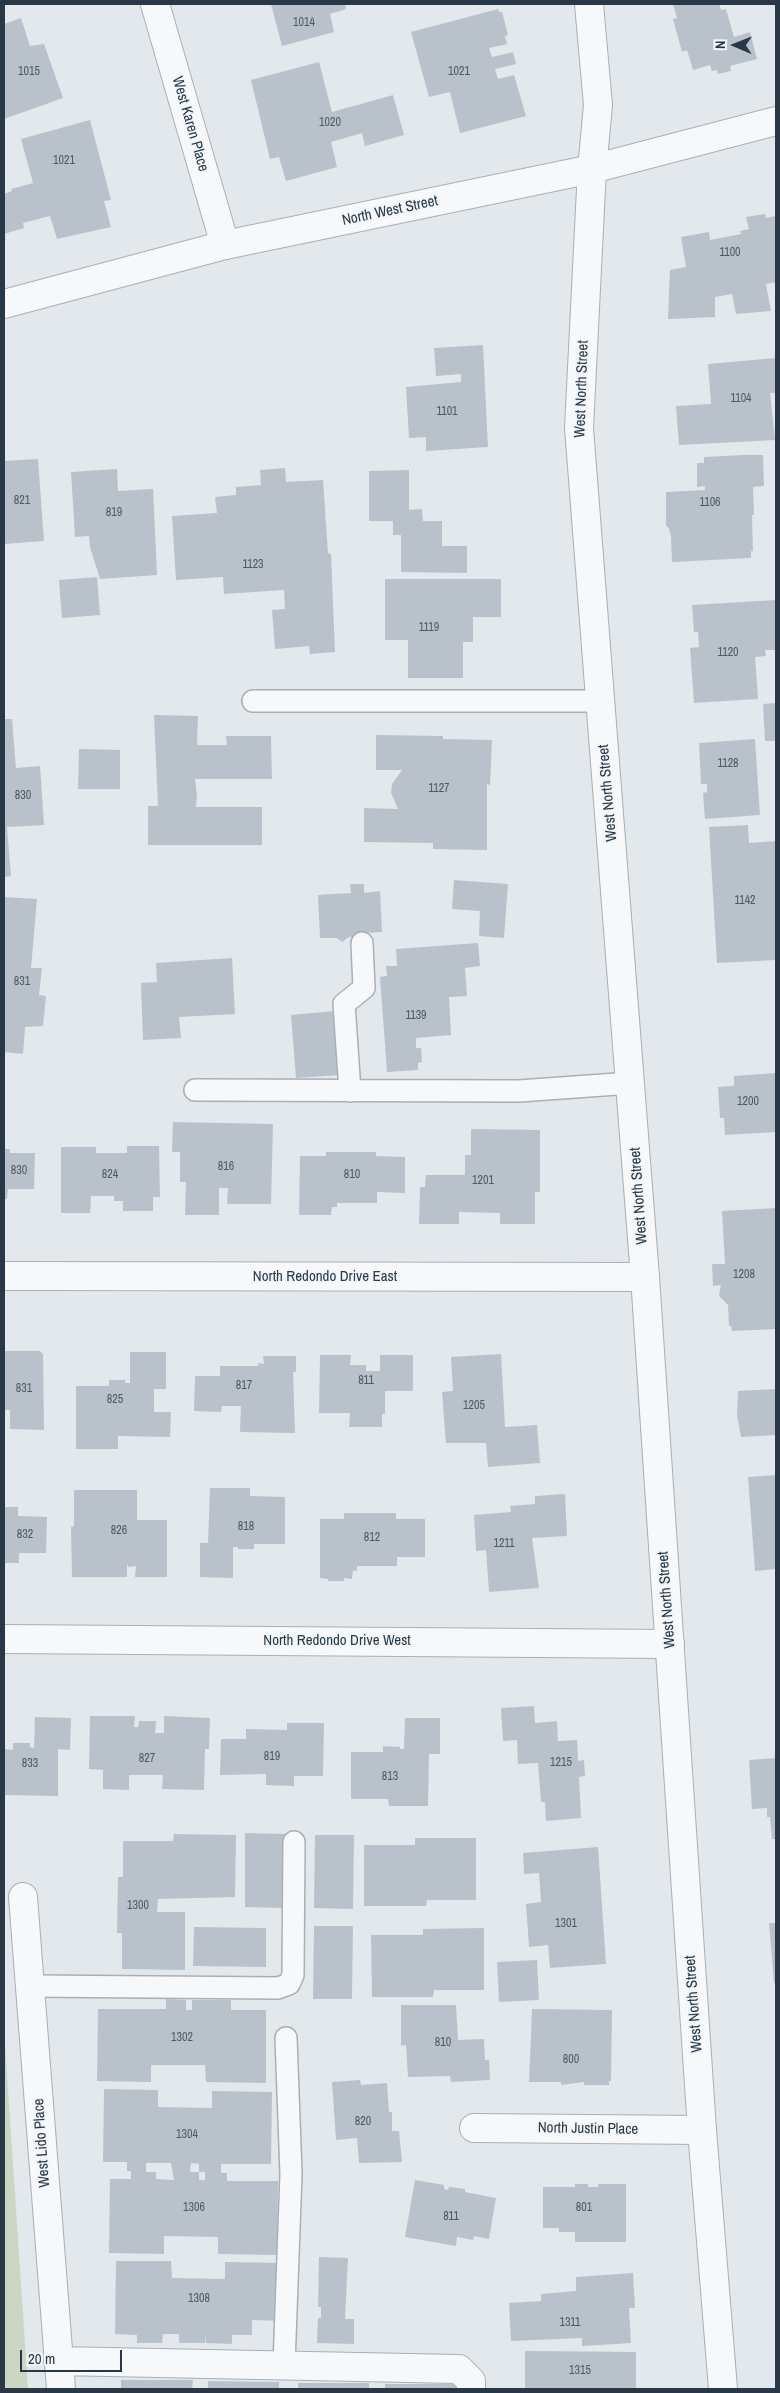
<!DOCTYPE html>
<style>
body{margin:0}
#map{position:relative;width:780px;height:2393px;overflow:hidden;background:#e3e8ec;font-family:"Archivo Narrow",sans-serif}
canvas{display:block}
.frame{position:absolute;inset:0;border:5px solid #283846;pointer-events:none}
.north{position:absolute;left:710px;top:20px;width:50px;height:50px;-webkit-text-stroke:4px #f3f6f9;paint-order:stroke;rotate:271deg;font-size:14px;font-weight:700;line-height:20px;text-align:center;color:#283846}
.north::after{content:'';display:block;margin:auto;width:18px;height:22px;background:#283846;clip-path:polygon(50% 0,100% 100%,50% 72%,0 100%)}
.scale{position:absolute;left:20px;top:2350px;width:102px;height:22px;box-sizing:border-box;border:2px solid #283846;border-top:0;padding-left:6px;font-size:15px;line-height:18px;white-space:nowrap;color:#283846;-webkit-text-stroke:4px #f3f6f9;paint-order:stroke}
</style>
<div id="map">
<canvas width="780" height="2393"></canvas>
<div class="frame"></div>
<div class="north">N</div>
<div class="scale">20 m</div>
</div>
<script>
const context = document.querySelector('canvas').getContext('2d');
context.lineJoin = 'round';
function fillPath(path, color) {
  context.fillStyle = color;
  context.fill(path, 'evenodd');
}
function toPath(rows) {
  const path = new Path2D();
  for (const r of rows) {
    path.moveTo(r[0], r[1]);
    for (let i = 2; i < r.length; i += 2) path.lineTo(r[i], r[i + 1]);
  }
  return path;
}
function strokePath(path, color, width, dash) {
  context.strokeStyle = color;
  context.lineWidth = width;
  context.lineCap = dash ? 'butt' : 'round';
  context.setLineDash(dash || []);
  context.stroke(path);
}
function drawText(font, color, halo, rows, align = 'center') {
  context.font = font + ' "Archivo Narrow",sans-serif';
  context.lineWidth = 4;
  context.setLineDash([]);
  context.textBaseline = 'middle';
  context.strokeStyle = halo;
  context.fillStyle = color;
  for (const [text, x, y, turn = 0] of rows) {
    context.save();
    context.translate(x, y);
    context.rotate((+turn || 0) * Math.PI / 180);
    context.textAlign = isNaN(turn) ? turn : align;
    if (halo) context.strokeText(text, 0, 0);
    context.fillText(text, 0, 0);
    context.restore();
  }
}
fillPath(toPath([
 [4,2029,28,2389,4,2389]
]), '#cbd7c3');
fillPath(toPath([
 [271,4,345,4,346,9,330,14,334,32,282,46],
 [673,4,719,4,721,10,726,9,734,37,750,32,757,59,730,66,731,71,718,74,717,70,712,71,710,65,693,70,687,50,682,52,673,19,677,18],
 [498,9,499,12,502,12,508,35,505,36,507,44,489,48,492,57,513,52,516,64,495,69,498,79,514,75,526,116,460,133,450,92,429,97,411,32],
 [21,18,30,46,44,44,63,98,4,119,4,24],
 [319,62,332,112,393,95,404,135,365,146,362,133,331,142,337,167,286,181,279,157,270,159,251,80],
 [90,120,111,200,104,201,111,227,57,239,50,216,23,223,24,228,4,234,4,194,12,191,11,189,33,183,21,139],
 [765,214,766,218,776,216,776,282,766,284,771,311,736,314,732,294,715,297,715,317,668,319,670,270,686,267,681,237,709,232,710,240,741,234,740,231,749,229,746,217],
 [483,345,488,447,426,451,426,437,409,438,406,387,461,382,461,374,436,376,434,348],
 [776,358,776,393,770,393,775,440,679,445,676,406,711,404,708,364],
 [744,455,763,455,764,486,753,487,754,515,752,515,753,551,751,551,751,558,672,562,671,537,669,528,666,526,666,492,705,490,705,486,697,487,697,463,704,463,704,457],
 [38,459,44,541,4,544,4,461],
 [285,468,286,482,323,480,328,553,331,554,335,652,310,654,309,646,275,649,272,610,285,609,284,590,224,594,223,577,176,580,172,516,217,513,215,497,236,495,236,487,261,485,260,470],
 [117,469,118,491,153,489,157,575,100,579,90,547,89,536,75,537,71,472],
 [409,470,409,510,422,509,423,521,442,521,442,546,467,546,467,573,401,572,401,535,393,535,393,521,369,521,369,471],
 [97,577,100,615,62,618,59,580],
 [385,579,501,579,501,617,473,617,473,642,463,642,463,678,408,678,408,640,385,640],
 [776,600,776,650,765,650,766,656,755,657,758,699,694,703,690,648,699,647,698,632,694,632,692,605],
 [776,703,776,741,765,741,763,704],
 [154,715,198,716,197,745,227,745,226,736,271,736,272,779,195,779,197,796,196,807,262,807,262,845,148,845,148,806,158,806],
 [4,719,12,719,16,768,40,766,44,825,7,827,11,876,4,877],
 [376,735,443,736,443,739,492,740,490,785,487,784,487,850,433,849,433,843,364,842,364,808,398,809,391,793,392,784,402,770,376,770],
 [755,739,760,815,705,819,703,793,707,792,707,784,701,784,699,743],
 [79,749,120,750,120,789,78,789],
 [748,825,749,843,776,841,776,960,717,963,709,827],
 [454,880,508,884,504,938,479,936,480,911,452,909],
 [350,884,364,884,364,893,380,891,382,932,365,933,365,936,349,937,342,942,337,938,320,938,318,895,351,893],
 [4,897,37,899,31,968,42,968,39,995,46,996,43,1026,25,1027,23,1054,4,1052],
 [478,943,480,966,465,968,467,996,449,997,451,1035,416,1038,416,1048,421,1048,422,1062,418,1063,418,1070,387,1072,380,977,387,976,386,966,397,966,396,949],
 [232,958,235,1014,179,1017,181,1038,143,1040,141,983,157,982,156,963],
 [335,1011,340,1075,296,1078,291,1015],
 [776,1073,776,1132,725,1135,724,1118,720,1118,718,1087,734,1086,734,1076],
 [173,1122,273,1124,271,1204,227,1204,228,1188,219,1188,219,1215,185,1215,186,1182,180,1182,180,1152,172,1152],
 [471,1129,540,1130,540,1192,535,1192,535,1224,500,1224,500,1213,459,1212,459,1224,419,1224,420,1187,425,1187,426,1175,465,1175,465,1155,471,1155],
 [127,1146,159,1146,160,1197,153,1197,153,1211,123,1211,123,1201,114,1201,114,1196,91,1196,90,1213,61,1213,61,1147,96,1147,96,1153,127,1153],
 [4,1149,10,1149,10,1153,35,1153,34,1189,8,1189,7,1199,4,1199],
 [326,1152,376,1152,376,1156,405,1157,405,1193,377,1192,377,1203,337,1203,337,1207,332,1207,331,1215,299,1215,300,1156,326,1156],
 [776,1208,776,1329,732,1331,731,1326,729,1326,728,1305,719,1296,721,1285,713,1286,712,1264,725,1264,722,1211],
 [4,1351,40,1351,43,1354,44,1430,10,1429,10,1410,4,1410],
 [130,1352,166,1352,166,1389,154,1389,154,1412,171,1412,170,1437,118,1436,118,1449,76,1449,76,1386,109,1386,109,1380,125,1380,125,1383,130,1383],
 [501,1354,505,1427,537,1425,540,1463,488,1467,486,1443,446,1443,442,1392,453,1391,451,1357],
 [320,1355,351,1355,350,1365,366,1365,366,1371,380,1371,380,1355,413,1355,413,1391,385,1391,385,1414,382,1414,382,1427,349,1427,350,1413,319,1413],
 [263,1356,296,1356,296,1372,293,1372,295,1433,240,1432,241,1406,222,1406,221,1412,194,1411,195,1376,220,1376,220,1366,258,1366,258,1363,264,1364],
 [776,1389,776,1435,741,1437,737,1416,738,1391],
 [776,1475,776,1569,755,1571,748,1477],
 [210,1488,250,1488,250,1496,285,1497,285,1544,254,1544,254,1549,238,1549,238,1547,233,1547,233,1578,200,1577,200,1543,208,1543],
 [74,1490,137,1490,137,1520,167,1520,167,1577,135,1577,136,1566,129,1567,127,1564,127,1577,72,1577,71,1527,74,1526],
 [565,1494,567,1536,532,1538,539,1588,489,1592,486,1550,476,1551,474,1515,511,1512,510,1506,535,1504,535,1496],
 [4,1507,18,1507,18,1516,47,1517,46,1553,19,1553,19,1563,4,1563],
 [344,1513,396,1513,396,1519,425,1519,425,1557,397,1557,397,1566,357,1566,357,1571,353,1570,352,1579,344,1578,344,1581,328,1581,328,1579,320,1578,320,1519,344,1519],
 [534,1706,535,1723,557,1721,558,1741,577,1740,578,1761,584,1760,585,1776,579,1777,581,1818,546,1821,545,1802,541,1802,538,1763,518,1764,517,1740,503,1741,501,1708],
 [90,1716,135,1716,134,1727,138,1727,139,1721,156,1721,155,1733,164,1733,164,1716,210,1718,209,1749,205,1749,204,1790,162,1789,163,1775,129,1775,129,1790,103,1789,103,1770,89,1769],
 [35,1717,71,1718,70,1750,58,1749,58,1796,4,1795,4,1749,13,1750,13,1743,30,1743,30,1747,34,1748],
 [405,1718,440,1718,440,1754,429,1754,428,1806,389,1806,388,1799,351,1799,351,1752,383,1752,383,1746,400,1747,400,1749,404,1749],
 [287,1723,324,1723,323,1776,294,1776,294,1786,266,1785,266,1774,220,1775,221,1739,246,1739,246,1729,287,1730],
 [776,1758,776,1839,772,1839,770,1817,767,1817,767,1808,752,1809,749,1760],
 [245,1833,285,1834,284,1908,245,1907],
 [174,1834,236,1835,235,1897,158,1899,157,1912,185,1912,185,1970,122,1969,122,1933,117,1933,118,1877,123,1877,123,1841,173,1841],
 [315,1835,354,1835,353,1909,314,1908],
 [415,1838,476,1838,476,1900,427,1900,426,1906,364,1906,364,1845,415,1845],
 [598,1847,606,1964,550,1968,548,1945,529,1947,526,1904,541,1902,539,1873,524,1874,523,1853],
 [769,1923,776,1923,776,1983,774,1983],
 [314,1926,353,1926,352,1999,313,1999],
 [194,1927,266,1928,266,1967,193,1966],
 [484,1928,484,1990,434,1990,433,1997,372,1997,371,1935,423,1935,423,1929],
 [537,1960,539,2000,499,2002,497,1962],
 [166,1999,186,2000,186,2010,192,2010,192,2000,231,2000,231,2010,266,2010,266,2083,206,2082,205,2065,151,2065,151,2082,97,2081,98,2009,166,2009],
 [401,2005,456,2005,458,2040,484,2039,485,2060,489,2060,490,2080,451,2082,450,2076,408,2077,406,2045,401,2046],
 [532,2009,612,2010,611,2081,609,2081,609,2085,584,2085,584,2082,561,2085,561,2082,529,2082],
 [360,2080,361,2085,387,2083,389,2112,392,2112,392,2131,399,2131,402,2162,359,2163,357,2138,336,2140,332,2082],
 [104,2089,158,2090,158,2107,212,2108,212,2091,272,2092,271,2164,221,2164,221,2173,227,2173,227,2181,278,2181,277,2255,218,2254,218,2237,164,2236,164,2254,109,2253,110,2179,131,2179,131,2171,127,2171,127,2162,103,2162],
 [146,2163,171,2163,174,2180,156,2179,156,2172,146,2172],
 [191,2163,199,2164,199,2172,205,2172,205,2180,199,2180,199,2172,190,2172],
 [415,2180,444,2185,444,2189,448,2190,449,2187,465,2189,465,2192,496,2198,489,2239,474,2236,473,2240,457,2237,456,2246,405,2237],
 [575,2184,588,2184,588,2187,598,2187,598,2184,626,2184,626,2242,575,2242,575,2232,559,2232,559,2228,543,2228,543,2187,575,2187],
 [319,2257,348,2258,345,2319,354,2319,354,2344,317,2343,318,2318,321,2318,321,2307,318,2307],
 [116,2261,171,2261,172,2278,225,2279,225,2262,284,2263,283,2321,252,2320,252,2335,232,2335,232,2344,206,2343,205,2334,205,2343,179,2343,179,2334,163,2334,162,2343,137,2343,137,2335,115,2334],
 [633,2273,635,2308,629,2308,631,2343,582,2346,582,2338,511,2341,509,2303,541,2301,541,2294,576,2291,576,2277],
 [525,2351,636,2352,636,2389,525,2389],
 [121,2380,193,2380,192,2389,121,2389],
 [208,2381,279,2382,279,2389,208,2389],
 [298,2383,369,2383,369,2389,298,2389],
 [385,2384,456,2384,456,2389,385,2389]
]), '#b9c2cb');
const service = toPath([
 [253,701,600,701],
 [195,1090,519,1091,631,1083],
 [350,1091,344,1004,364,988,362,943],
 [30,1986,278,1988,289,1984,293,1975,294,1842],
 [284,2365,291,2174,286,2038]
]);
const minor = toPath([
 [155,4,225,245],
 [4,1276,645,1277],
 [4,1639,670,1644],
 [23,1897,61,2389],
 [474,2128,702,2130],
 [58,2361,459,2369,471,2381,471,2389]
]);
const tertiary = toPath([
 [589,4,598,105,592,169,579,428,645,1277,702,2130,723,2389],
 [4,304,225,245,592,169,776,121]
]);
strokePath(service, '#a7b0b7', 24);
strokePath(minor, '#a7b0b7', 30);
strokePath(tertiary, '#a7b0b7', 30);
strokePath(service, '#f6f8fa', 21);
strokePath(minor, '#f6f8fa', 28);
strokePath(tertiary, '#f6f8fa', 28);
drawText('12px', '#4c5a67', null, [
 ["1014",304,23],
 ["1015",29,72],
 ["1021",459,72],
 ["1020",330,123],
 ["1021",64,161],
 ["1100",730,253],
 ["1104",741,399],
 ["1101",447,412],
 ["821",22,501],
 ["1106",710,503],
 ["819",114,513],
 ["1123",253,565],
 ["1119",429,628],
 ["1120",728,653],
 ["1128",728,764],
 ["1127",439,789],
 ["830",23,796],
 ["1142",745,901],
 ["831",22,982],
 ["1139",416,1016],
 ["1200",748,1102],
 ["816",226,1167],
 ["830",19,1171],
 ["824",110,1175],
 ["810",352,1175],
 ["1201",483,1181],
 ["1208",744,1275],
 ["811",366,1381],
 ["817",244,1386],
 ["831",24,1389],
 ["825",115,1400],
 ["1205",474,1406],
 ["818",246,1527],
 ["826",119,1531],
 ["832",25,1535],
 ["812",372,1538],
 ["1211",504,1544],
 ["819",272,1757],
 ["827",147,1759],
 ["1215",561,1763],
 ["833",30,1764],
 ["813",390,1777],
 ["1300",138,1906],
 ["1301",566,1924],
 ["1302",182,2038],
 ["810",443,2043],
 ["800",571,2060],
 ["820",363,2122],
 ["1304",187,2135],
 ["1306",194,2208],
 ["801",584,2208],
 ["811",451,2217],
 ["1308",199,2299],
 ["1311",570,2323],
 ["1315",580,2371]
]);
drawText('15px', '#283846', '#f3f6f9', [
 ["West Karen Place",190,124,74],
 ["North West Street",390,211,-12],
 ["West North Street",582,389,-88],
 ["West North Street",608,793,-95],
 ["West North Street",639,1196,-94],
 ["North Redondo Drive East",325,1277],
 ["West North Street",667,1600,-94],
 ["North Redondo Drive West",337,1641],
 ["West North Street",694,2004,-94],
 ["North Justin Place",588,2129,1],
 ["West Lido Place",42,2143,-94]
]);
</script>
